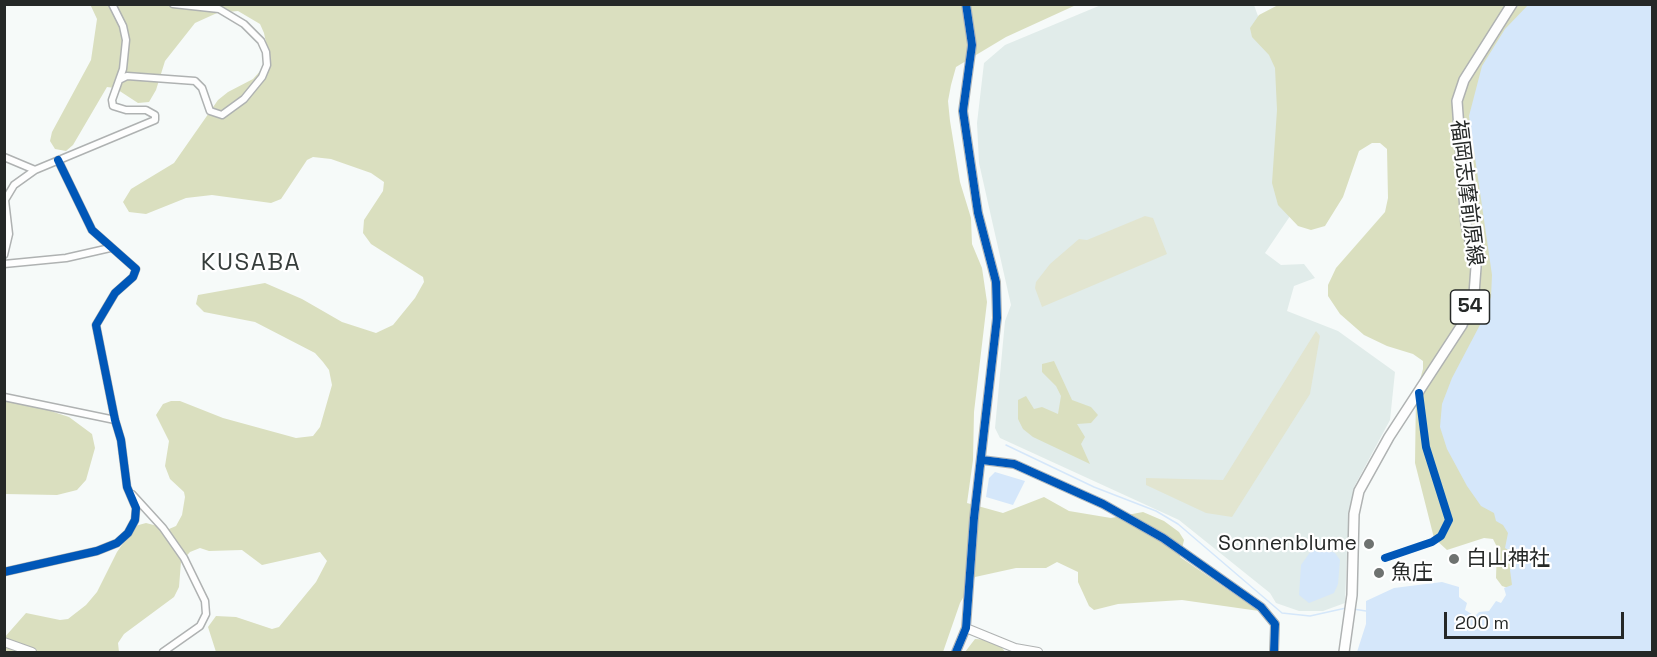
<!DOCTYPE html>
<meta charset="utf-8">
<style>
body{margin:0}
#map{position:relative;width:1657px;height:657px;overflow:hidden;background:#f6faf9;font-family:"Space Grotesk",sans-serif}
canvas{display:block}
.frame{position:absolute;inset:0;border:6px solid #252827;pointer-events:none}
.scale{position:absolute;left:1444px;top:612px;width:180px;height:27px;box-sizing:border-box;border:3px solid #252827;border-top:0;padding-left:8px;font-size:18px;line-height:21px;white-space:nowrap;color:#252827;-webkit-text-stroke:4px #fff;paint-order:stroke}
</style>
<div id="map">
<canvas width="1657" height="657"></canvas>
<div class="frame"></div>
<div class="scale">200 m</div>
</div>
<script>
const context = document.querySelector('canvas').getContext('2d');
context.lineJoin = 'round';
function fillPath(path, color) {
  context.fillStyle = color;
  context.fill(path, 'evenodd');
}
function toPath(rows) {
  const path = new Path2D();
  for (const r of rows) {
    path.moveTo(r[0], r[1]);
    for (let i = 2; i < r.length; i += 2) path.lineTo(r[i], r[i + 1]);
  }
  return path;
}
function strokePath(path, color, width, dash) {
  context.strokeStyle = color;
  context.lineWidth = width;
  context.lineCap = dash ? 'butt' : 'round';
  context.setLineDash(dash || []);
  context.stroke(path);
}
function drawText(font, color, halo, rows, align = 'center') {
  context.font = font + ' "Space Grotesk","Noto Sans JP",sans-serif';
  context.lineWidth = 4.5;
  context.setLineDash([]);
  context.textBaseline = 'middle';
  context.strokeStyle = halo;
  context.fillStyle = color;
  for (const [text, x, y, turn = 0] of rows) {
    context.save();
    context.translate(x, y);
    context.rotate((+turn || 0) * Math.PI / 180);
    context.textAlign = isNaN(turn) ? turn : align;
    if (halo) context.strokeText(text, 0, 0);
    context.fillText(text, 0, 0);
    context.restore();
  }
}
fillPath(toPath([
 [1101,5,1254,5,1263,30,1304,21,1305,194,1265,253,1281,265,1304,264,1315,278,1294,286,1287,311,1338,331,1395,372,1390,420,1354,487,1347,551,1345,603,1323,611,1299,611,1276,603,1270,593,1179,520,1000,438,995,428,1005,321,1011,305,979,163,977,123,984,63,1005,45]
]), '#e1ecea');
fillPath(toPath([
 [1145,216,1153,218,1167,254,1042,307,1035,288,1036,282,1050,264,1079,239,1087,240],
 [1316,331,1320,336,1310,394,1232,517,1206,513,1146,485,1146,478,1223,480]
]), '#e2e5d0');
fillPath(toPath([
 [90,4,1076,5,1006,37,956,67,951,85,948,101,950,121,960,182,971,218,972,244,982,268,987,302,974,412,973,460,967,503,1003,513,1044,497,1069,511,1111,518,1143,512,1164,521,1179,532,1184,540,1180,557,1259,611,1182,600,1118,604,1094,610,1089,606,1078,582,1078,572,1057,562,1046,568,1016,568,975,577,960,603,943,652,216,652,208,627,216,616,236,617,272,629,279,627,316,582,327,561,320,552,262,565,242,550,209,551,200,548,190,552,181,562,179,587,174,597,124,634,118,643,119,652,5,652,4,638,26,613,60,620,68,619,86,605,97,592,117,552,135,526,146,523,169,529,176,526,182,515,185,497,184,492,170,479,165,466,169,441,156,415,163,404,171,401,180,401,223,418,296,438,313,436,320,427,332,385,329,370,323,362,315,353,255,322,204,312,196,304,198,295,265,283,302,299,342,322,376,333,393,325,415,298,424,282,423,277,371,244,363,233,364,220,383,191,384,182,371,173,331,159,313,157,307,160,281,199,271,203,212,195,186,198,146,214,129,212,123,202,131,189,174,163,218,100,228,92,253,79,262,69,268,52,264,33,260,24,238,11,217,13,195,23,165,61,156,90,149,102,138,103,115,88,107,87,73,145,66,151,55,149,50,141,52,132,91,60,97,19],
 [1278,5,1542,5,1529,504,1511,589,1502,586,1496,578,1497,547,1493,539,1484,538,1447,550,1434,538,1415,463,1416,394,1423,369,1423,361,1413,354,1387,346,1364,335,1340,314,1328,296,1328,285,1336,268,1385,212,1388,198,1387,149,1380,143,1372,143,1359,151,1343,197,1325,226,1311,230,1298,226,1278,205,1272,183,1277,110,1275,68,1269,55,1252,37,1250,28,1259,15],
 [1054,361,1072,400,1091,407,1098,415,1091,423,1077,424,1085,437,1081,444,1090,464,1033,437,1023,429,1018,419,1018,400,1026,396,1034,409,1042,407,1058,414,1061,396,1056,386,1042,372,1042,364],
 [5,396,69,417,92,434,95,448,86,480,77,490,57,495,5,494],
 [975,639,989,640,1001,646,1005,652,965,652]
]), '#dadfbf');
fillPath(toPath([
 [1529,4,1652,5,1652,652,1357,652,1366,624,1366,601,1394,588,1442,582,1459,587,1459,597,1467,603,1465,610,1475,616,1479,612,1489,611,1496,601,1501,603,1506,595,1504,588,1512,585,1510,570,1514,563,1513,553,1505,548,1508,533,1503,525,1496,521,1494,513,1481,506,1467,486,1447,449,1440,427,1442,404,1452,378,1482,321,1491,297,1492,275,1469,116,1482,66,1505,29],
 [995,472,1025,481,1013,505,986,497,989,478],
 [1321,548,1335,553,1340,560,1338,584,1334,593,1309,603,1299,595,1301,565,1311,551]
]), '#d5e7fa');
strokePath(toPath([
 [1006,445,1094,487,1156,511,1178,524,1282,613,1310,616,1346,608],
 [1353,609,1366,611]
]), '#d5e7fa', 1.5);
const minor = toPath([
 [121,79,127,76,195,81,202,88,210,111,222,115,244,99,262,77,267,65,266,52,261,41,244,24,219,9,173,4],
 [4,157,35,170],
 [4,255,9,234,5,200,14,185,35,170,155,120,155,115,146,110,126,110,113,106,112,100,123,69,126,40,123,26,112,4],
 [4,264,66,258,110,248],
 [4,397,115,420],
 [132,494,163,528,184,558,205,601,206,614,200,626,163,652],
 [4,572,97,551,117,543,128,533,135,520,136,508,127,487,121,440,115,420,96,325,115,293,133,277,136,269,92,230,58,160]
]);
const tertiary = toPath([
 [982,460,1014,464,1103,504,1163,538,1261,607,1275,624,1274,652],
 [966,628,1015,648,1038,652],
 [4,642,32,652],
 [956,652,966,628,974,518,997,318,996,282,978,213,963,111,972,45,966,4]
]);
const primary = toPath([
 [1344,652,1352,595,1354,514,1359,491,1389,437,1462,325,1474,294,1476,267,1466,224,1457,101,1464,80,1512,4]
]);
strokePath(minor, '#afb2b2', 9);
strokePath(tertiary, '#afb2b2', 10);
strokePath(primary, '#afb2b2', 12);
strokePath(minor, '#fefefe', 6);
strokePath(tertiary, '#fefefe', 8);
strokePath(primary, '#fefefe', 9);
strokePath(toPath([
 [982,460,1014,464,1103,504,1163,538,1261,607,1275,624,1274,652],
 [1385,558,1432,542,1441,536,1449,520,1426,447,1419,393],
 [4,572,97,551,117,543,128,533,135,520,136,508,127,487,121,440,115,420,96,325,115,293,133,277,136,269,92,230,58,160],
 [956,652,966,628,974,518,997,318,996,282,978,213,963,111,972,45,966,4]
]), '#0057b8', 8);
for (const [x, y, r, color] of [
 [1369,544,6,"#6e7270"],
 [1454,559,6,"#6e7270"],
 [1379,573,6,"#6e7270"]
]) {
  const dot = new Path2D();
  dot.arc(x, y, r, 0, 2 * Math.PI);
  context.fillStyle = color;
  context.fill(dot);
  strokePath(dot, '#fff', 2);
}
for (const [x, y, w] of [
 [1470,307,39]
]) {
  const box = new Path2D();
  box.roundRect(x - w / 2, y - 17, w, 34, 4.5);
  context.fillStyle = '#fff';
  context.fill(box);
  strokePath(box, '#252827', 1.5);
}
drawText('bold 20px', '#252827', null, [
 ["54",1470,307]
]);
drawText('21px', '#252827', '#fff', [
 ["福岡志摩前原線",1466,193,83]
]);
drawText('21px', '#252827', '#fff', [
 ["Sonnenblume",1357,544,"right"],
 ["白山神社",1466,559],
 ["魚庄",1391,573]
], 'left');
context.letterSpacing = '1.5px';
drawText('24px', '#373e3c', '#fff', [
 ["KUSABA",251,263]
]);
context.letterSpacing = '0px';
</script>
